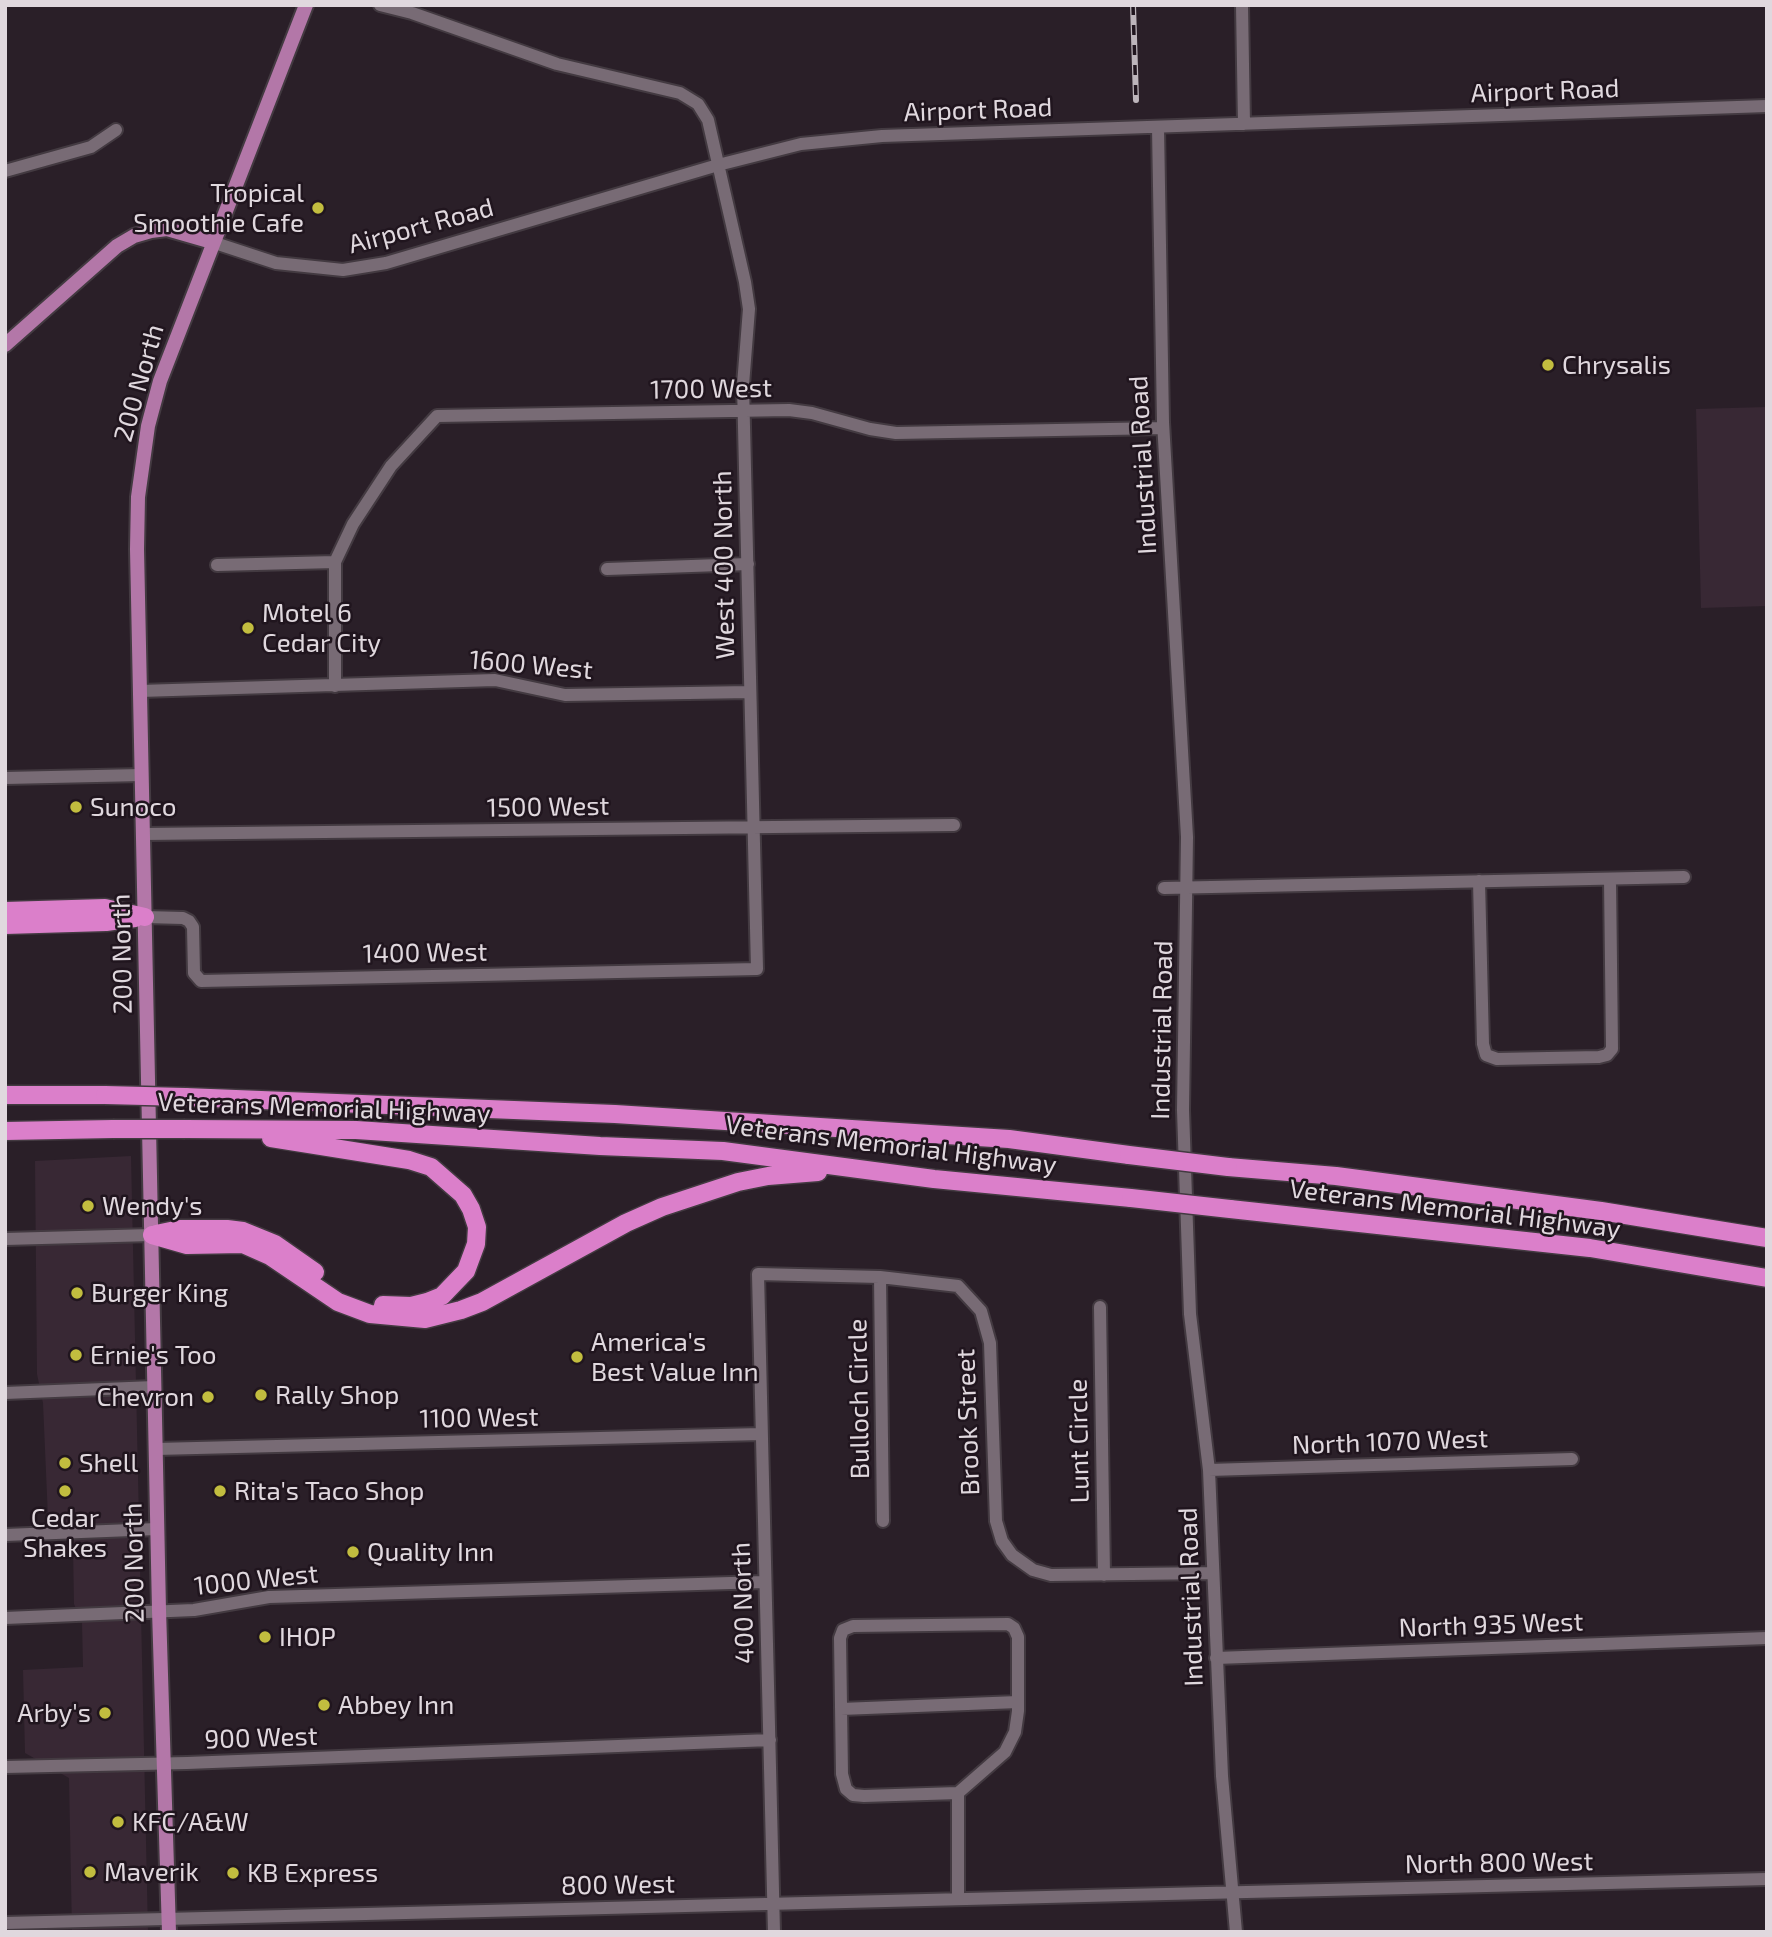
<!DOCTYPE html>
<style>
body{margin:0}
#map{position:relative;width:1772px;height:1937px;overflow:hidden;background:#2a1f28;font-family:"Exo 2",sans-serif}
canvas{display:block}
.frame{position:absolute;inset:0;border:7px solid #e0d8de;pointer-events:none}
</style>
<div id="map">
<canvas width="1772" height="1937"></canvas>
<div class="frame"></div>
</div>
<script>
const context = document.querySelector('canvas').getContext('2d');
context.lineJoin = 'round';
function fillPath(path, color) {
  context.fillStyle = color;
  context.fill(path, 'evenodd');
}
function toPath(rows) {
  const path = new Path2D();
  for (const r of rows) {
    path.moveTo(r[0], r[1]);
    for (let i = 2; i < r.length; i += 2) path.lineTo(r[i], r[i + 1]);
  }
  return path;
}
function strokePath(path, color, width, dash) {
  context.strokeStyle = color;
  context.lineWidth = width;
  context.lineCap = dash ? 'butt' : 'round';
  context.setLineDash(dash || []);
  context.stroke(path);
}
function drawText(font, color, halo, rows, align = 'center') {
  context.font = font + ' "Exo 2",sans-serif';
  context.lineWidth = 5;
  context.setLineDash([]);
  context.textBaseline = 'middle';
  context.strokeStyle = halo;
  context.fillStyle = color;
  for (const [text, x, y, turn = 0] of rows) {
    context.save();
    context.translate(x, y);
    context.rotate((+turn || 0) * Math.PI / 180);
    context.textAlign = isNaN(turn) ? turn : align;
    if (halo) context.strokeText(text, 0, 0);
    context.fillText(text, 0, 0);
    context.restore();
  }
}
fillPath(toPath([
 [1767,407,1767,606,1701,608,1696,409],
 [131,1156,148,1932,72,1932,69,1778,25,1753,23,1670,83,1667,82,1623,74,1604,73,1547,48,1518,43,1403,37,1374,35,1161]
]), '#382834');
const minor = toPath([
 [1242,5,1244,124],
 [1158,127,1163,422,1187,837,1183,1110,1190,1314,1209,1470,1222,1776,1236,1932],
 [5,171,91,147,116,130],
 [212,242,276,263,343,270,386,263,718,165,801,144,882,136,1767,106],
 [217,565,335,562],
 [607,569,748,564],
 [335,686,335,562,353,524,391,466,437,416,789,410,812,413,870,429,896,433,1163,428],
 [140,691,495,680,565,695,750,692],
 [5,778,142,775],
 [144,834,954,825],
 [1479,881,1483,1044,1486,1055,1497,1059,1599,1057,1607,1055,1612,1049,1610,879],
 [1164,888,1684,877],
 [145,917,183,918,189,921,193,927,194,973,201,981,757,969,743,385,749,309,745,282,708,120,698,104,680,93,557,64,412,13,380,5],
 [5,1239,152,1235],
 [880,1277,883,1521],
 [1100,1307,1104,1575],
 [5,1393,154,1387],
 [156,1449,761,1434],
 [1209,1470,1572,1459],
 [5,1535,157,1529],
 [5,1618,194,1610,269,1597,764,1582],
 [1216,1658,1767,1638],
 [841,1709,1018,1702],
 [5,1767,187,1763,770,1740],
 [958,1793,1005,1752,1015,1732,1018,1711,1018,1637,1014,1628,1008,1624,853,1626,843,1630,840,1638,842,1774,846,1789,853,1795,864,1796,958,1793,958,1899],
 [5,1923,1767,1879],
 [774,1932,758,1274,880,1277,958,1286,981,1311,990,1343,996,1521,1002,1541,1012,1555,1033,1570,1051,1575,1213,1573]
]);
const major = toPath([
 [5,345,117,246,134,236,151,231,167,229,212,242],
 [169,1932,159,1610,137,549,138,497,148,426,160,381,306,5]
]);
const highway = toPath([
 [5,911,105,908,145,917],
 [5,925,106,922,135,918],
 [5,1095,105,1095],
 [185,1097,615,1114,1009,1139,1129,1155],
 [185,1129,356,1130,600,1146,723,1151,934,1179,1131,1198],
 [5,1131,113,1129],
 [271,1138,409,1160,431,1167,463,1195,471,1209,477,1227,476,1244,466,1271,442,1296,427,1302,411,1306,383,1305],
 [1228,1167,1336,1176,1601,1211,1767,1238],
 [1230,1209,1590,1248,1767,1278],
 [156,1234,180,1229,227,1229,243,1231,275,1244,315,1272],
 [152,1235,187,1245,243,1244,270,1256,338,1302,370,1314,425,1319,461,1310,482,1302,626,1223,662,1207,738,1182,768,1176,818,1172]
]);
strokePath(minor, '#433a41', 16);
strokePath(major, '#433a41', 18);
strokePath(highway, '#433a41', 21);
strokePath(minor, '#786b75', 12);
strokePath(major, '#b377a8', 14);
strokePath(highway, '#db7fca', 18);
const rail = toPath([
 [1133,5,1136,100]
]);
strokePath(rail, '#bdb5bb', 6);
strokePath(rail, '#20151e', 3.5, [10]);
const highwayBridge = toPath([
 [105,1095,185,1097],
 [113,1129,185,1129],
 [1129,1155,1228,1167],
 [1131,1198,1230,1209]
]);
strokePath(highwayBridge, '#433a41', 21, []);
strokePath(highwayBridge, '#db7fca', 18);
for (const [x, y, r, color] of [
 [318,208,7,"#c2bd3f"],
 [1548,365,7,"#c2bd3f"],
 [248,628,7,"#c2bd3f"],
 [76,807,7,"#c2bd3f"],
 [88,1206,7,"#c2bd3f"],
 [77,1293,7,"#c2bd3f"],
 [76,1355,7,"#c2bd3f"],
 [577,1357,7,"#c2bd3f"],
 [261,1395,7,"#c2bd3f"],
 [208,1397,7,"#c2bd3f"],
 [65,1463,7,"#c2bd3f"],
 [65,1491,7,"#c2bd3f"],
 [220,1491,7,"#c2bd3f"],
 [353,1552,7,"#c2bd3f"],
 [265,1637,7,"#c2bd3f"],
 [324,1705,7,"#c2bd3f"],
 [105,1713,7,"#c2bd3f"],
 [118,1822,7,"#c2bd3f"],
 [90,1872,7,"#c2bd3f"],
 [233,1873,7,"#c2bd3f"]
]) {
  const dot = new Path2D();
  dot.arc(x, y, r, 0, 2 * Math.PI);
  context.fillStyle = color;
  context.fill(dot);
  strokePath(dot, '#20151e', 2.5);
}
drawText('26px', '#e0d8de', '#20151e', [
 ["Airport Road",1545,91,-2],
 ["Airport Road",978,110,-2],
 ["Airport Road",421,226,-15],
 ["200 North",139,383,-74],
 ["1700 West",711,389,-1],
 ["Industrial Road",1143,465,-93],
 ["West 400 North",724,565,-91],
 ["1600 West",531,665,5],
 ["1500 West",548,807,-1],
 ["1400 West",425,953,-1],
 ["200 North",122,954,-91],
 ["Industrial Road",1162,1030,-89],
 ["Veterans Memorial Highway",324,1108,2],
 ["Veterans Memorial Highway",891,1145,7],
 ["Veterans Memorial Highway",1455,1209,7],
 ["Bulloch Circle",859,1399,-91],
 ["1100 West",479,1418,-1],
 ["Brook Street",968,1422,-92],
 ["Lunt Circle",1079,1441,-91],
 ["North 1070 West",1390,1442,-2],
 ["200 North",134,1563,-91],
 ["1000 West",256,1580,-6],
 ["Industrial Road",1191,1597,-92],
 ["400 North",743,1603,-92],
 ["North 935 West",1491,1625,-2],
 ["900 West",261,1738,-2],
 ["North 800 West",1499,1863,-1],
 ["800 West",618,1885,-1]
]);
drawText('26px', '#e0d8de', '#20151e', [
 ["Tropical",304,193,"right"],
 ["Smoothie Cafe",304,223,"right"],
 ["Chrysalis",1562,365],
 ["Motel 6",262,613],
 ["Cedar City",262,643],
 ["Sunoco",90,807],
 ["Wendy's",102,1206],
 ["Burger King",91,1293],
 ["America's",591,1342],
 ["Best Value Inn",591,1372],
 ["Ernie's Too",90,1355],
 ["Rally Shop",275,1395],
 ["Chevron",194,1397,"right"],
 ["Shell",79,1463],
 ["Rita's Taco Shop",234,1491],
 ["Cedar",65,1518,"center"],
 ["Shakes",65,1548,"center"],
 ["Quality Inn",367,1552],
 ["IHOP",279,1637],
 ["Abbey Inn",338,1705],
 ["Arby's",91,1713,"right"],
 ["KFC/A&W",132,1822],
 ["Maverik",104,1872],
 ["KB Express",247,1873]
], 'left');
</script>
